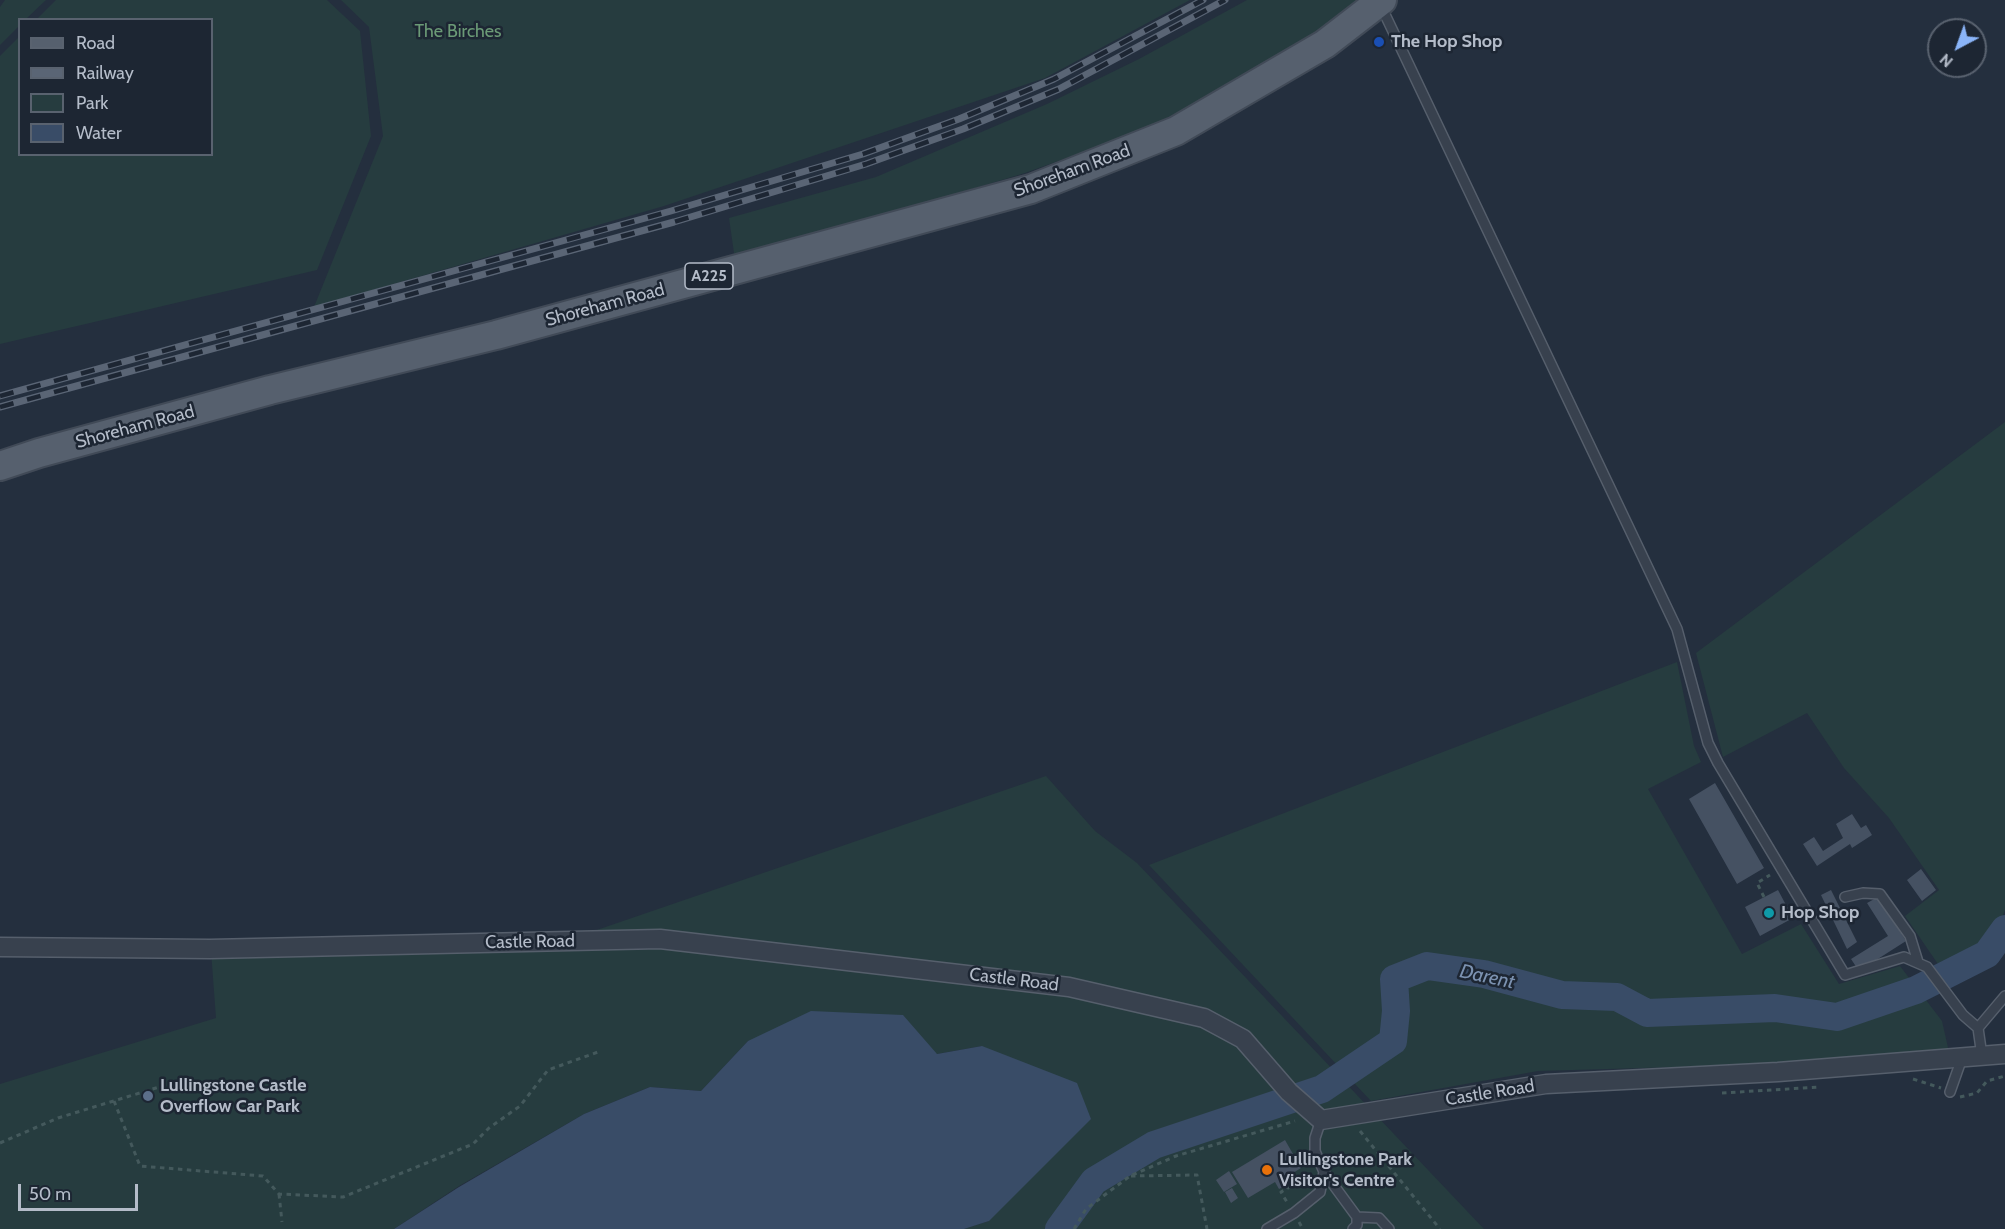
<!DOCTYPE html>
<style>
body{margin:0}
#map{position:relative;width:2005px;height:1229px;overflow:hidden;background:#242f3e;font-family:Cabin,sans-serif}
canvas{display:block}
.legend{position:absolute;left:18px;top:18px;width:195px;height:138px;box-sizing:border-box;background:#1d2633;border:2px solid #59626f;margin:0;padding:8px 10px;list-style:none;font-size:18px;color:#b4bcc9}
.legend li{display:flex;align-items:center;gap:12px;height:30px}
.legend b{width:30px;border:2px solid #59626f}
.north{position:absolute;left:1927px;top:18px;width:60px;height:60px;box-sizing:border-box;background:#1d2633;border:2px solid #59626f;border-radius:50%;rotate:221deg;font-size:16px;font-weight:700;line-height:24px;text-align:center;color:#b4bcc9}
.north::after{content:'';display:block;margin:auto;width:21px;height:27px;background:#8ab4f8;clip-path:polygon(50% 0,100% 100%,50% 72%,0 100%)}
.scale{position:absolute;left:18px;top:1184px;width:120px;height:27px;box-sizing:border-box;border:3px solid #b4bcc9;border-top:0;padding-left:8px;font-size:18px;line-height:21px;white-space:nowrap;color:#b4bcc9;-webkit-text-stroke:4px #1d2633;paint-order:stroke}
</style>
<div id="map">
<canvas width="2005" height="1229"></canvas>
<ul class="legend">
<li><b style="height:8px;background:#56606e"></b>Road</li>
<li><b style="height:8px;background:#5a6575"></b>Railway</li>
<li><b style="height:16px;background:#263c3f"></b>Park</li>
<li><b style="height:16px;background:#394c67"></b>Water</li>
</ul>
<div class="north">N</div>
<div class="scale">50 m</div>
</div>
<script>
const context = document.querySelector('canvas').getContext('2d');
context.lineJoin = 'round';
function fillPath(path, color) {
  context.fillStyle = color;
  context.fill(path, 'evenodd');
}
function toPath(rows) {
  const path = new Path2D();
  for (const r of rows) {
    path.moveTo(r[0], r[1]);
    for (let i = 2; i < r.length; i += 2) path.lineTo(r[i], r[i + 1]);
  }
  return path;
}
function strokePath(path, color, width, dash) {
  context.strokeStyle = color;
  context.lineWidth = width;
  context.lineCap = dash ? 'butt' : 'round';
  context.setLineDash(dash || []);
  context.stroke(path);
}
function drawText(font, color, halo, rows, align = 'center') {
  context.font = font + ' Cabin,sans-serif';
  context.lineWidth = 5;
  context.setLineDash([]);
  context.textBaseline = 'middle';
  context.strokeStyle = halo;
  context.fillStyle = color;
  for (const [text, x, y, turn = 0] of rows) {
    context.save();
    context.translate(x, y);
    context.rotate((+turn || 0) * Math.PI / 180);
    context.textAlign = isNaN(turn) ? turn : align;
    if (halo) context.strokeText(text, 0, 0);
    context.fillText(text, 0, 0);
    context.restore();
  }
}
fillPath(toPath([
 [5,0,46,0,26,19,20,20,19,26,0,45,0,7],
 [56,0,327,0,360,31,371,136,317,270,0,344,0,56,19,37,20,154,212,154,212,20,37,19],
 [341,0,1190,0,1045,78,664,206,314,307,383,136,369,27],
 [1247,0,1366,0,1246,78,1141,131,1025,173,735,260,729,218,876,177,1047,104,1139,59],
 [2005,422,2005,910,2001,921,1968,956,1940,967,1905,916,1939,890,1889,818,1844,768,1807,713,1723,757,1696,653],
 [1677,662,1694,746,1701,762,1648,789,1742,954,1801,924,1839,984,1900,966,1942,1021,1949,1052,1782,1064,1538,1071,1371,1101,1149,865],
 [1046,776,1095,831,1137,863,1484,1229,964,1229,989,1221,982,1046,937,1054,748,1041,701,1091,650,1087,584,1114,459,1186,394,1229,0,1229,0,1084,216,1018,211,951,556,944]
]), '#263c3f');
fillPath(toPath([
 [811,1011,903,1015,937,1054,982,1046,1077,1083,1091,1119,989,1221,964,1229,394,1229,459,1187,584,1114,650,1087,701,1091,748,1041]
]), '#394c67');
strokePath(toPath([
 [1059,1229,1094,1181,1154,1145,1322,1089,1393,1041,1396,1011,1394,979,1427,966,1484,974,1562,995,1617,997,1647,1013,1775,1008,1837,1017,1916,990,1987,954,2005,929]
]), '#394c67', 28);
fillPath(toPath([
 [1715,783,1764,868,1737,884,1689,799],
 [1852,814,1861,828,1866,825,1872,835,1852,848,1850,844,1817,866,1803,844,1814,837,1823,851,1843,838,1836,824],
 [1921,869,1936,890,1922,901,1907,880],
 [1778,890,1793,918,1760,936,1745,907],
 [1831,890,1857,942,1847,949,1821,895],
 [1878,897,1906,941,1859,971,1851,959,1888,936,1867,903],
 [1285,1140,1301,1168,1288,1176,1292,1182,1279,1189,1275,1182,1248,1198,1232,1172],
 [1229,1171,1237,1184,1224,1192,1216,1180],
 [1232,1188,1238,1198,1231,1203,1225,1192]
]), '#455162');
const service = toPath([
 [1380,4,1677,629,1708,743,1718,763,1845,975,1904,957,1927,967,1963,1015,1978,1028,1982,1056],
 [1845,897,1863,893,1880,894,1910,936,1918,962],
 [1978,1028,2005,996],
 [1950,1092,1962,1058],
 [1324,1172,1357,1217,1357,1225,1353,1229],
 [1357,1217,1379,1218,1389,1229],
 [1267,1229,1294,1213,1320,1192,1324,1172,1315,1151,1315,1138,1321,1120]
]);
const minor = toPath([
 [0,947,210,949,660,939,1069,987,1204,1018,1243,1039,1289,1092,1321,1120,1546,1084,1778,1072,2005,1054]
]);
const primary = toPath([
 [0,466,39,453,270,390,496,335,1031,189,1176,131,1325,44,1382,0]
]);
strokePath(service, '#565f6c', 12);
strokePath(minor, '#565f6c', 21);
strokePath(primary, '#414a57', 32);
strokePath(toPath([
 [1764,897,1757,883,1770,875],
 [1913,1079,1941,1088],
 [1722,1093,1820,1087],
 [1960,1097,1977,1093,1987,1081,2005,1076],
 [114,1101,140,1166,263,1176,279,1194,343,1197,473,1144,489,1128,520,1106,548,1070,598,1052],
 [1360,1131,1440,1229],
 [0,1143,58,1118,182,1080],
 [1131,1176,1197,1175,1207,1229],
 [1285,1186,1288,1188,1281,1192,1288,1204],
 [279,1194,282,1222],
 [1299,1222,1303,1229],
 [1074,1229,1086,1209,1130,1176,1176,1156,1295,1121]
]), '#44595c', 3, [4.5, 4.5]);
strokePath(service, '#38414e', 9);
strokePath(minor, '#38414e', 18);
strokePath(primary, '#56606e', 28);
const rail = toPath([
 [0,396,671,211,863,154,959,119,1054,79,1203,0],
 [0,407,674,222,866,164,963,129,1059,89,1225,0]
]);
strokePath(rail, '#5a6575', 7);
strokePath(rail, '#1d2633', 4.5, [14]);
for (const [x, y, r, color] of [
 [1379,42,6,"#1a4fb4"],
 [1769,913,6,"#0f9aa8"],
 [148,1096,6,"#5c6f8a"],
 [1267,1170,6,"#e8710a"]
]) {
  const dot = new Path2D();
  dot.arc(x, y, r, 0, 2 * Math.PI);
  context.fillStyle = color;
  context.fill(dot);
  strokePath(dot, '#1d2633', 2);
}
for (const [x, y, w] of [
 [709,276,48]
]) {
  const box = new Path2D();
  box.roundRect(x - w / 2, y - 13, w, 26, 4.5);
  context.fillStyle = '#1d2633';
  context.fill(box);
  strokePath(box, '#b4bcc9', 1.5);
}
drawText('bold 16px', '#b4bcc9', null, [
 ["A225",709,276]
]);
drawText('18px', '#6b9a76', '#1d2633', [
 ["The Birches",458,32]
]);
drawText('bold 18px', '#b4bcc9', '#1d2633', [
 ["The Hop Shop",1391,42],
 ["Hop Shop",1781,913],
 ["Lullingstone Castle",160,1086],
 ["Overflow Car Park",160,1107],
 ["Lullingstone Park",1279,1160],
 ["Visitor's Centre",1279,1181]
], 'left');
drawText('18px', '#b4bcc9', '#1d2633', [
 ["Shoreham Road",1072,171,-20],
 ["Shoreham Road",605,305,-15],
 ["Shoreham Road",135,427,-15],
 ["Castle Road",530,942,-1],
 ["Castle Road",1014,980,7],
 ["Castle Road",1490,1093,-9]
]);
drawText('italic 20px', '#7c92b1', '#1d2633', [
 ["Darent",1487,977,12]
]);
</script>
